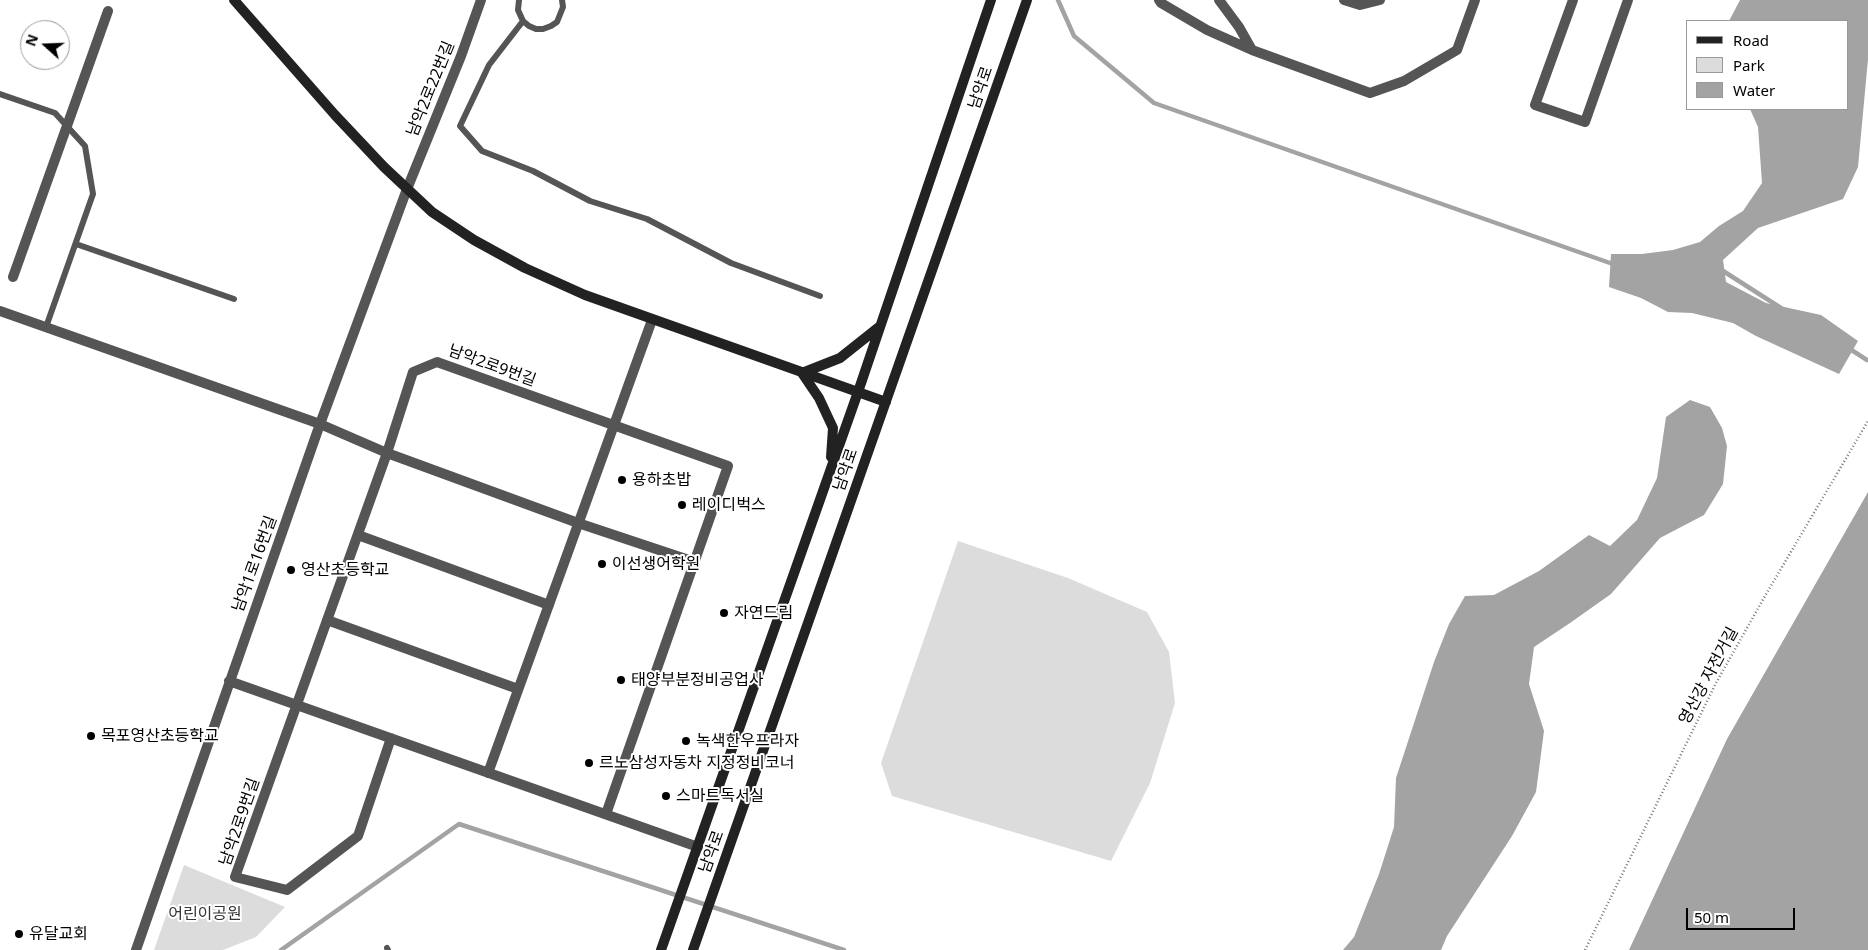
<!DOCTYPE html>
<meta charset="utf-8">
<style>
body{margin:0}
#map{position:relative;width:1868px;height:950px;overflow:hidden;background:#fff;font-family:"Noto Sans",sans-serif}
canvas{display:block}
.legend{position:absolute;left:1686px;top:20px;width:162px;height:90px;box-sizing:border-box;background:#fff;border:1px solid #999;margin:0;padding:6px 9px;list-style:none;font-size:15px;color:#000}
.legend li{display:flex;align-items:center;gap:10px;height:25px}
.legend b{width:25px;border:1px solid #999}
.north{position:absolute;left:20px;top:20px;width:50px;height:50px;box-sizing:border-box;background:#fff;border:1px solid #999;border-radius:50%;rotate:290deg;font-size:14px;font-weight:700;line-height:20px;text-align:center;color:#000}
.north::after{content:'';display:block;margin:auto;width:18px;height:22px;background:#000;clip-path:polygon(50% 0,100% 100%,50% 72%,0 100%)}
.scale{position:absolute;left:1686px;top:908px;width:109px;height:22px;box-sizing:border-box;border:2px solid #000;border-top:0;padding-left:6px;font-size:15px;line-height:18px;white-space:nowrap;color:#000;-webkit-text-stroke:4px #fff;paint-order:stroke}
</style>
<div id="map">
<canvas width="1868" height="950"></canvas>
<ul class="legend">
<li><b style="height:6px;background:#222"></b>Road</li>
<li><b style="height:14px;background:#dcdcdc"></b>Park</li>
<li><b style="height:14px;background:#a3a3a3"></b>Water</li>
</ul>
<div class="north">N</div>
<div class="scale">50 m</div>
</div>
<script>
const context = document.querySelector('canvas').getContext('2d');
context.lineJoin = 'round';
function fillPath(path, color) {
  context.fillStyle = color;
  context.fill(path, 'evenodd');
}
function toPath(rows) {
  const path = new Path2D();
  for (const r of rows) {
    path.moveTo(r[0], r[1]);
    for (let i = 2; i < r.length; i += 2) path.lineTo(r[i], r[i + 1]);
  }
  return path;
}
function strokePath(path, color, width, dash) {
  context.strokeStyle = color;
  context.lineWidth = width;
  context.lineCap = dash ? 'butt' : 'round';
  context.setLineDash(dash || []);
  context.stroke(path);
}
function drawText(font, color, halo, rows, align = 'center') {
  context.font = font + ' "Noto Sans","Noto Sans KR",sans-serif';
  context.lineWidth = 4;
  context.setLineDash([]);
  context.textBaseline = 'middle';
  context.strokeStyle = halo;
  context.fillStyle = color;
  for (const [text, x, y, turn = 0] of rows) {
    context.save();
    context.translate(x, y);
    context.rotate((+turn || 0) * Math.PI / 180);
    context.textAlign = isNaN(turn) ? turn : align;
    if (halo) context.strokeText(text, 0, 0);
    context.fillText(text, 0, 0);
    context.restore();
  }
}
fillPath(toPath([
 [958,541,1068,578,1147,612,1169,652,1175,703,1150,783,1111,861,892,796,881,763],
 [184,865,285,907,256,937,223,950,154,950]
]), '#dcdcdc');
fillPath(toPath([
 [1740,0,1868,0,1868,59,1858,167,1843,199,1758,228,1723,260,1726,282,1766,303,1821,315,1858,341,1839,374,1756,336,1733,323,1692,313,1668,312,1641,298,1609,287,1611,254,1642,254,1673,250,1700,242,1719,226,1743,211,1762,183,1758,127,1750,109,1847,109,1847,21,1729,21],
 [1690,400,1710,407,1722,428,1727,446,1723,484,1704,515,1660,538,1611,594,1570,623,1534,647,1529,684,1544,731,1536,792,1512,836,1447,936,1441,950,1343,950,1354,937,1379,874,1394,827,1396,778,1434,662,1449,624,1465,596,1494,595,1539,571,1589,535,1610,546,1637,520,1657,478,1666,417],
 [1868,492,1868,950,1629,950,1727,739]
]), '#a3a3a3');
strokePath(toPath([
 [1058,0,1074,36,1154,103,1610,263,1615,263],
 [1720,269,1781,308],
 [1850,349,1867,360],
 [281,950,459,824,844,950]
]), '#a3a3a3', 4.5);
strokePath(toPath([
 [1585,950,1716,683,1765,596,1868,421]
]), '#777', 2.5, [1, 2.5]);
strokePath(toPath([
 [519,0,518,10,523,21,529,26,536,29,543,29,551,26,557,22,563,7,562,0],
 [523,21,489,65,460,126,482,151,533,171,590,201,647,219,731,263,820,296],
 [0,94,55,113,85,146,93,194,46,327],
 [76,244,234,299],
 [387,948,388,950]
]), '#555', 6);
strokePath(toPath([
 [1159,0,1161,3,1207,30,1252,50,1370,93,1404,81,1457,50,1475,0],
 [1219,0,1239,27,1252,50],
 [1344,0,1360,5,1380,0],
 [1573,0,1535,105,1585,122,1628,0],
 [13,277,108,11],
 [0,311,320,424,387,453,578,523,695,562],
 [358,535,549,605],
 [327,620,518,689],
 [229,681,698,847],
 [391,738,358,836,287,890,235,877,387,453,413,372,437,362,728,466,606,814],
 [488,773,652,320],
 [136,950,320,424,407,189,461,56,481,0]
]), '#555', 10);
strokePath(toPath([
 [234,0,335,115,384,167,432,212,474,240,525,268,585,295,886,402],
 [831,457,833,428,819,398,802,373,840,358,879,327],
 [661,950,858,392,991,0],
 [693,950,1027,0]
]), '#222', 10);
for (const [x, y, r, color] of [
 [622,480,5,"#000"],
 [682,505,5,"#000"],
 [602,564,5,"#000"],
 [291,570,5,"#000"],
 [724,613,5,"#000"],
 [621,680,5,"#000"],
 [91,736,5,"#000"],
 [686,741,5,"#000"],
 [589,763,5,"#000"],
 [666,796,5,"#000"],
 [19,934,5,"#000"]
]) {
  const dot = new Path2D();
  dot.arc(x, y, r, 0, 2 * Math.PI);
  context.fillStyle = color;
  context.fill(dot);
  strokePath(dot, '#fff', 2);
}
drawText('16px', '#000', '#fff', [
 ["남악로",981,88,-71],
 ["남악2로22번길",431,89,-68],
 ["남악2로9번길",492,366,20],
 ["남악로",846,470,-71],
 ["남악1로16번길",255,564,-70],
 ["영산강 자전거길",1709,676,-62],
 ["남악2로9번길",240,822,-71],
 ["남악로",712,852,-70]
]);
drawText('16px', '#000', '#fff', [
 ["용하초밥",632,480],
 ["레이디벅스",692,505],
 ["이선생어학원",612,564],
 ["영산초등학교",301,570],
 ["자연드림",734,613],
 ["태양부분정비공업사",631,680],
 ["목포영산초등학교",101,736],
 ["녹색한우프라자",696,741],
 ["르노삼성자동차 지정정비코너",599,763],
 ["스마트독서실",676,796],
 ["유달교회",29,934]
], 'left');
drawText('16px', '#333', '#fff', [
 ["어린이공원",205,914]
]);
</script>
